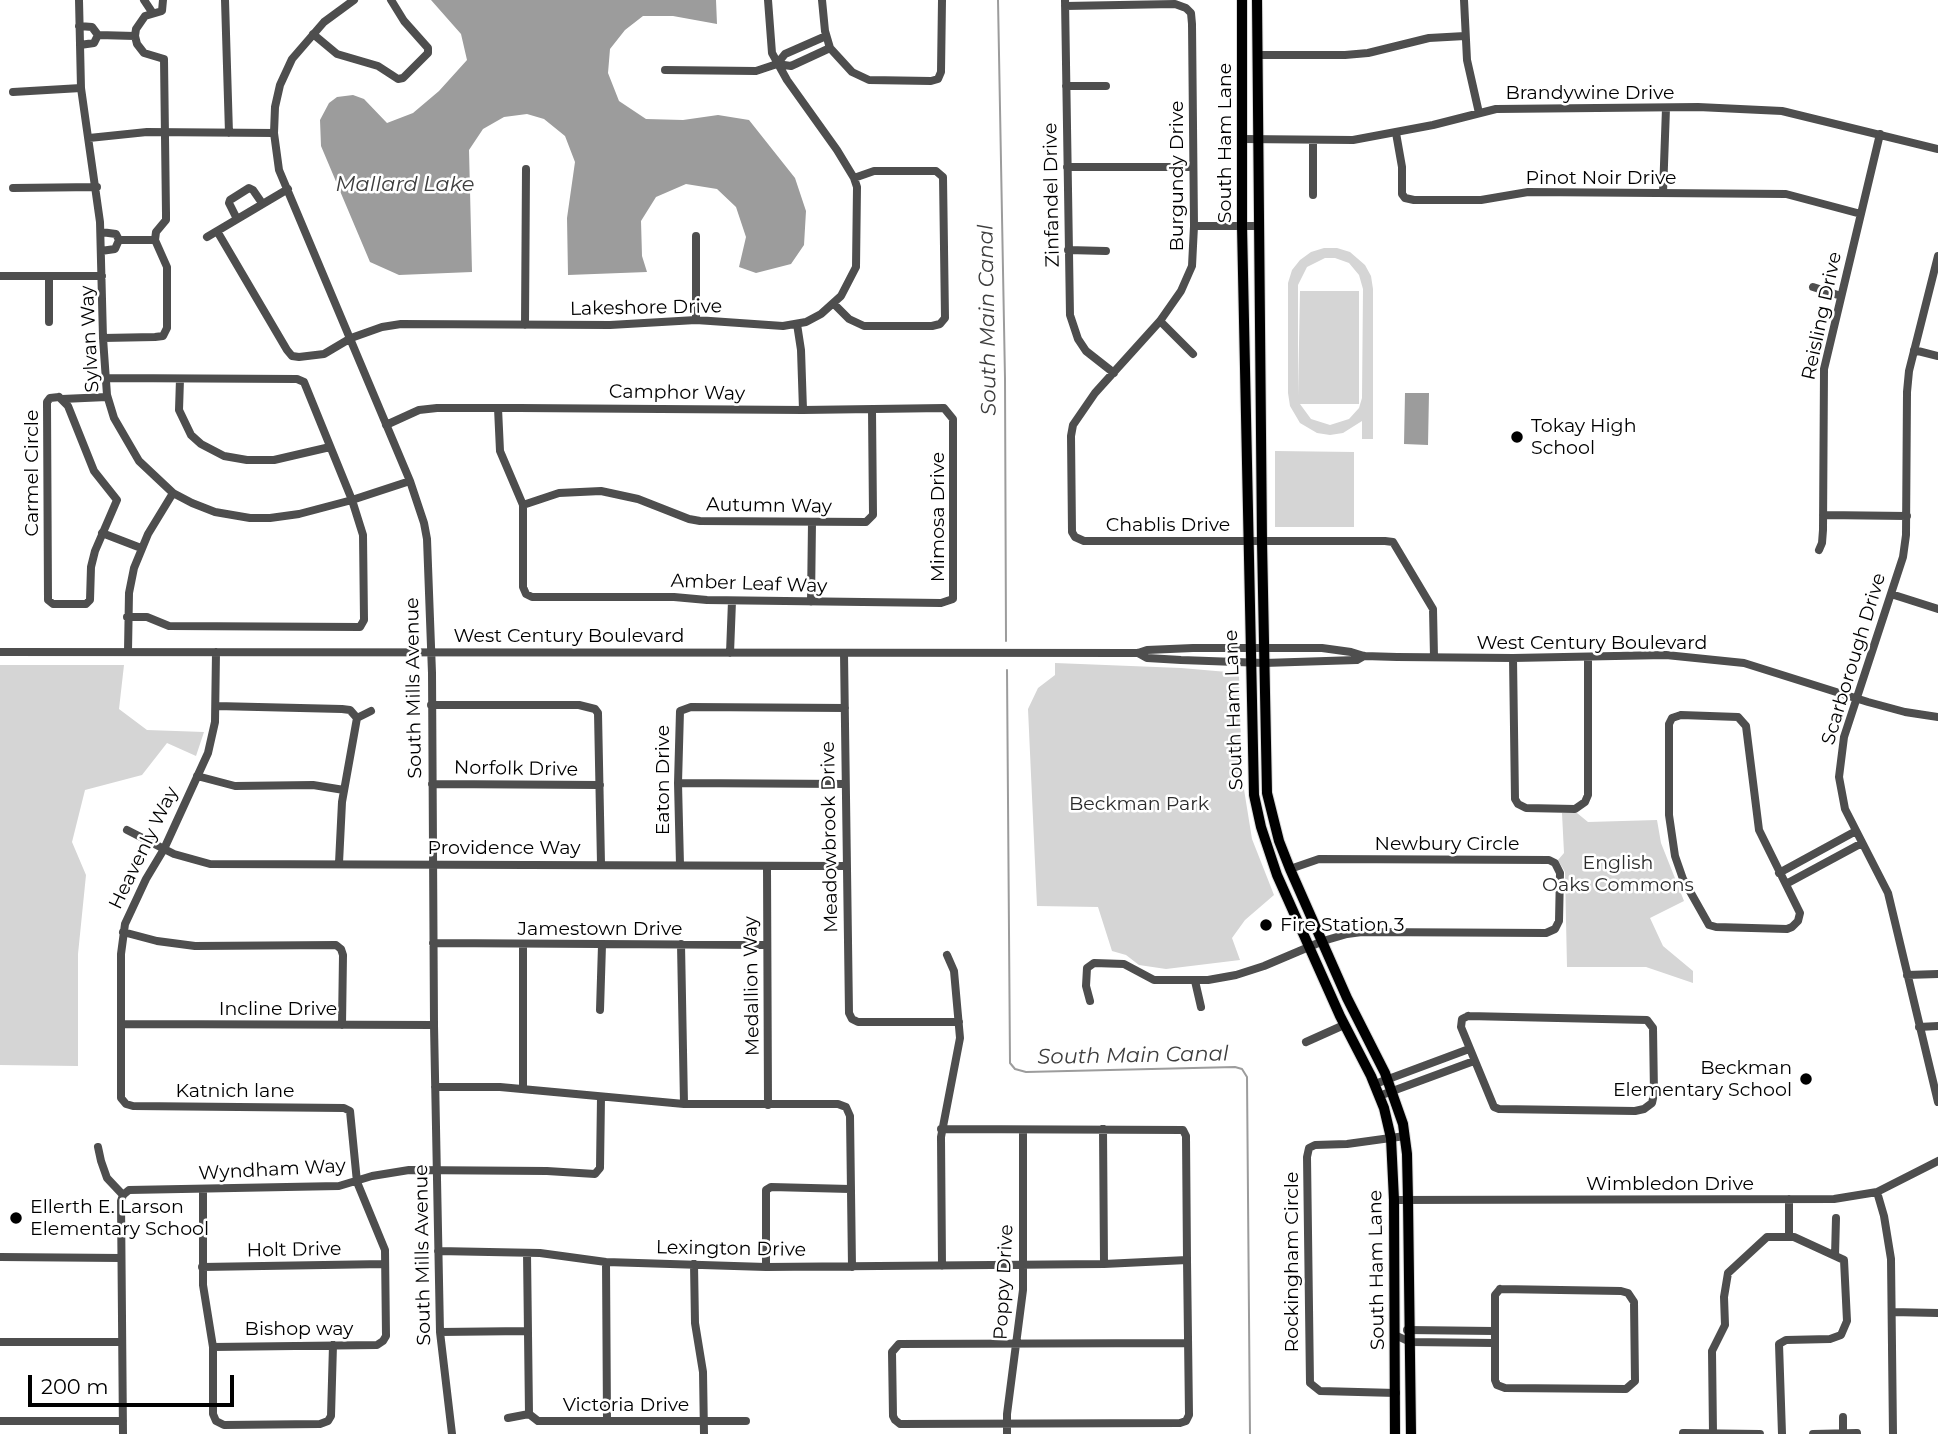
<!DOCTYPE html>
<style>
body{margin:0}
#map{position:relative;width:1938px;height:1434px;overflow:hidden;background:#fff;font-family:Montserrat,sans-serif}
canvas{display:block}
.scale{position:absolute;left:28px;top:1375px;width:206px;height:32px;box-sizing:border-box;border:4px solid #000;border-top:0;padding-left:9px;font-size:21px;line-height:24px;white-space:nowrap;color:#000;-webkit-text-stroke:5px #fff;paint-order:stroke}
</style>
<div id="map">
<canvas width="1938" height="1434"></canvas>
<div class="scale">200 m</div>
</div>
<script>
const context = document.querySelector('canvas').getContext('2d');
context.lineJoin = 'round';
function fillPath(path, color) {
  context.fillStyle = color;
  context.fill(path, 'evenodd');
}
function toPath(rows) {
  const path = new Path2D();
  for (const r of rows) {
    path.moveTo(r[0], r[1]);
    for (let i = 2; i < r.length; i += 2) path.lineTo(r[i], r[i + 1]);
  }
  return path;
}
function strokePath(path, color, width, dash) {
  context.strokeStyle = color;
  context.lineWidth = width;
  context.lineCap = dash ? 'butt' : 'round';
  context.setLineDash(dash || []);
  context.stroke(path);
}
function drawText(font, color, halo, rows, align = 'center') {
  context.font = font + ' Montserrat,sans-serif';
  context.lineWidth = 5;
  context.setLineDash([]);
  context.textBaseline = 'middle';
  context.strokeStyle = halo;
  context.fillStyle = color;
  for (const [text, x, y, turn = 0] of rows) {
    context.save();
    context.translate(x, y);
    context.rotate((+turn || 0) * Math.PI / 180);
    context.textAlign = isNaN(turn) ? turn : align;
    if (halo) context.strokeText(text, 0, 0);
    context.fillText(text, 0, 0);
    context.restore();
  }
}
fillPath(toPath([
 [1324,248,1337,248,1350,252,1365,265,1371,276,1373,289,1373,439,1362,439,1362,421,1343,433,1330,435,1317,433,1300,423,1290,406,1288,393,1288,283,1292,270,1300,260,1311,252],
 [1325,258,1335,258,1349,263,1359,275,1363,289,1362,398,1359,408,1349,419,1330,425,1311,419,1300,404,1359,404,1359,291,1300,291,1298,396,1298,285,1307,267],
 [1275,451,1354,452,1354,527,1275,527],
 [1055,663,1181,668,1239,673,1242,777,1252,839,1274,895,1245,920,1232,938,1240,960,1166,969,1139,965,1126,955,1112,951,1098,907,1037,906,1028,709,1038,688,1055,675],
 [0,665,124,665,119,709,147,730,204,732,196,756,167,743,142,775,85,790,72,842,86,875,78,954,78,1066,0,1065],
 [1562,813,1577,813,1588,822,1657,820,1661,843,1684,901,1650,918,1663,946,1693,971,1693,983,1646,967,1567,967,1565,872,1558,860,1564,853]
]), '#d5d5d5');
fillPath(toPath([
 [431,0,716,0,717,24,673,16,643,16,625,30,610,49,608,73,619,101,646,119,683,120,718,115,749,120,795,178,806,211,804,245,791,264,756,273,739,267,746,237,736,207,717,189,686,184,656,197,641,221,642,256,647,272,568,275,567,218,575,162,565,136,544,119,527,114,504,117,483,129,469,150,472,272,399,275,370,262,321,146,320,120,329,103,337,97,353,95,364,99,387,123,413,113,439,91,467,60,461,34],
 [1405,393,1429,393,1428,445,1404,444]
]), '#9c9c9c');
strokePath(toPath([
 [998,0,1005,378,1006,641],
 [1007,670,1010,1063,1015,1069,1026,1072,1235,1067,1242,1069,1247,1077,1250,1434]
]), '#9c9c9c', 2);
const major = toPath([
 [1242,0,1242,226,1254,795,1261,827,1277,875,1340,1016,1371,1076,1384,1108,1391,1138,1394,1200,1395,1434],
 [1257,0,1262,541,1267,793,1279,841,1290,869,1347,998,1385,1073,1403,1124,1407,1154,1408,1200,1411,1434]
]);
strokePath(major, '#dbdbdb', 12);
strokePath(toPath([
 [79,0,81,88,100,222,103,338,107,395,114,418,139,461,173,493,192,503,215,512,250,518,270,518,299,514,352,500,410,481],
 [144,0,152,12],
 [225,0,229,133],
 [354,0,324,22,292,59,280,85,275,107,274,133,279,170,410,481,424,523,427,539,432,673,434,1025,440,1332,452,1434],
 [822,0,825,31,830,48,852,72,869,80,931,81,938,79,941,72,942,0],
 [1065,0,1070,315,1078,339,1086,351,1114,373],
 [1464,0,1467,60,1479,113],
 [1065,6,1175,4,1186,8,1191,13,1192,24,1194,226,1192,266,1181,291,1160,321,1095,393,1073,425,1071,436,1072,532,1075,537,1084,541,1385,541,1393,542,1433,609,1434,657],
 [79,26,92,27,98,35,135,36],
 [313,34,337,54,378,66,398,79,403,78,428,53,428,48,404,21,391,0],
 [80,45,94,43,98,35],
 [1258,55,1345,55,1368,53,1429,38,1465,36],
 [777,64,785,54,826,36],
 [665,70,756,71,777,64,791,66,830,48],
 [1066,86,1106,86],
 [13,92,81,88],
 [1396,133,1402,167,1402,194,1405,198,1414,200,1481,200,1528,192,1786,194,1861,214],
 [89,138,147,132,274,133],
 [1242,139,1353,140,1433,125,1496,109,1698,107,1782,111,1938,149],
 [1313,140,1313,195],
 [1067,167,1193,167],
 [13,188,97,187],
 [1663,193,1666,108],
 [237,219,229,203,230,200,249,188,253,190,262,203],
 [1194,226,1258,226],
 [217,231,287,350,292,356,299,357,324,354,351,338,382,327,401,324,610,325,696,320,783,326,806,322,821,314,841,296,856,267,857,187,854,178,837,150,787,80,772,53,768,0],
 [101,232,116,234,119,240,115,249,101,251],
 [207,237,288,189],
 [119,240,155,240],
 [1068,250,1106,251],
 [1938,256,1909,371,1907,392,1906,535,1903,557,1844,737,1839,777,1845,809,1888,893,1938,1102],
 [0,276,102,276],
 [49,276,49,322],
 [1813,287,1841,296],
 [834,304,849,319,864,326,932,326,940,324,945,318,943,177,936,171,874,171,854,178],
 [696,320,696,236],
 [1160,321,1193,354],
 [797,324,801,350,803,410],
 [525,325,526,169],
 [103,338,155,337,163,336,167,328,167,267,155,240,156,232,166,220,166,214,164,59,144,53,137,44,135,36,136,29,145,16,162,11,163,0],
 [1914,350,1938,356],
 [105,378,297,379,304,382,352,500,363,535,364,620,360,627,169,626,147,617,127,617],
 [180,379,179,410,191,435,201,444,224,456,247,460,274,460,330,447],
 [59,397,68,406,94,471,117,500,95,551,91,567,90,600,86,604,53,604,48,600,47,402,50,398,59,397],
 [62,399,107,397],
 [386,425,419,410,437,408,519,408,803,410,944,408,953,419,953,599,941,603,707,600,674,597,532,597,526,594,523,587,523,505,500,451,498,408],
 [523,505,559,493,601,491,638,499,689,519,700,521,866,522,873,515,872,410],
 [1823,515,1907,516],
 [102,533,141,548],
 [1819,550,1822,543,1823,530,1824,369,1880,134],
 [1891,594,1938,609],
 [811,602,812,522],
 [128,651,129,593,134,568,148,534,173,493],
 [0,652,1138,653,1147,650,1193,648,1322,648,1351,652,1364,656,1397,657,1513,658,1666,655,1744,663,1868,702,1905,712,1938,717],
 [730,653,732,601],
 [844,653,849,1013,852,1019,858,1022,959,1022],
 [1138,653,1147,658,1181,660,1264,663,1357,660,1364,656],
 [1513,658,1515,799,1518,804,1526,808,1575,809,1585,802,1588,795,1588,657],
 [431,705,579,705,595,709,598,713,601,864],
 [216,706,342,709,350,710,357,718],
 [1681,715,1738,717,1746,726,1759,830,1800,913,1798,921,1792,927,1787,929,1716,927,1709,925,1683,879,1675,856,1669,815,1669,724,1672,718,1681,715],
 [357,718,371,711],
 [197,776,235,786,313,785,344,790],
 [678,783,845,784],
 [432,784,600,785],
 [127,830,174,854,210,864,847,866],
 [339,863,342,802,357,718],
 [680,865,678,783,680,711,691,707,845,708],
 [767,866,768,1105],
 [1779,873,1856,831],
 [1786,884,1862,843],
 [123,932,157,941,195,946,336,945,341,949,343,955,342,1025],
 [433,943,766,945],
 [681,944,684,1104],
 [1907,975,1938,974],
 [1195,981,1201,1007],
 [1090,1001,1086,986,1087,968,1094,963,1124,964,1154,980,1208,980,1236,975,1264,966,1323,941,1347,934,1362,932,1546,933,1555,929,1559,921,1560,873,1555,863,1549,860,1319,859,1290,869],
 [600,1010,602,945],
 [1468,1016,1647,1020,1653,1028,1654,1094,1652,1103,1644,1109,1635,1111,1499,1109,1494,1107,1461,1027,1462,1019,1468,1016],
 [121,1024,434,1025],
 [1919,1027,1938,1026],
 [1306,1042,1344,1025],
 [1375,1084,1469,1049],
 [435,1087,500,1087,684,1104,838,1104,846,1107,850,1116,852,1267],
 [523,1089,523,945],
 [1379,1096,1474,1061],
 [941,1129,1183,1130,1186,1136,1187,1260,1189,1415,1186,1421,1180,1423,900,1424,895,1420,893,1416,892,1352,899,1344,1188,1343],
 [1103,1129,1104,1264],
 [98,1147,101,1161,107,1178,123,1195],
 [203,1189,203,1285,213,1347,213,1414,216,1421,224,1425,320,1424,328,1421,331,1416,333,1345],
 [1877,1192,1884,1216,1891,1259,1893,1434],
 [123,1195,129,1190,339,1186,372,1176,409,1170,547,1171,595,1174,600,1168,601,1097],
 [123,1195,121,1201,123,1434],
 [1789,1199,1789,1237],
 [1394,1200,1834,1199,1877,1192,1938,1161],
 [438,1251,540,1253,606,1262,766,1267,1104,1264,1187,1260],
 [527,1253,529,1414],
 [1835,1256,1836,1218],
 [0,1257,121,1258],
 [606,1262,607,1421],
 [694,1264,695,1323,703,1372,704,1434],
 [942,1266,941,1137,960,1038,954,971,947,955],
 [202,1267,385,1264],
 [766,1267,766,1190,771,1187,850,1189],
 [1500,1289,1621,1291,1628,1293,1634,1302,1635,1381,1626,1389,1505,1388,1497,1385,1495,1380,1495,1295,1500,1289],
 [1892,1312,1938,1313],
 [1407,1330,1494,1331],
 [440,1332,527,1331],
 [1395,1335,1410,1342,1494,1343],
 [0,1342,122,1342],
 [213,1347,377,1345,383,1341,386,1336,385,1250,357,1182,350,1111,344,1108,133,1106,126,1104,121,1098,121,954,125,924,146,879,164,849,208,753,215,722,216,652],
 [1396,1393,1320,1391,1310,1383,1307,1157,1309,1148,1315,1145,1347,1144,1405,1136],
 [1843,1417,1843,1434],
 [508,1418,529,1414,538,1421,746,1421],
 [0,1421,123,1421],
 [1683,1433,1760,1434],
 [1713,1433,1712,1351,1725,1325,1724,1297,1728,1273,1767,1237,1794,1237,1844,1260,1847,1321,1841,1335,1830,1339,1786,1340,1779,1344,1782,1434],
 [1007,1434,1007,1414,1023,1290,1023,1130],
 [1813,1434,1857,1433]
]), '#4e4e4e', 8);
strokePath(major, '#000', 10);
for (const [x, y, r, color] of [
 [1517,437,7,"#000"],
 [1266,925,7,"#000"],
 [1806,1079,7,"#000"],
 [16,1218,7,"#000"]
]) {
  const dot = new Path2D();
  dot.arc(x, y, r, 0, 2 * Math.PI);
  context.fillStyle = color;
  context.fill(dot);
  strokePath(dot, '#fff', 2.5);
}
drawText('19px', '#000', '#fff', [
 ["Brandywine Drive",1590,93],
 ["South Ham Lane",1225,143,-90],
 ["Burgundy Drive",1177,176,-90],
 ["Pinot Noir Drive",1601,178],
 ["Zinfandel Drive",1052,195,-91],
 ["Lakeshore Drive",646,308,-1],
 ["Reisling Drive",1822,316,-78],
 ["Sylvan Way",90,339,-93],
 ["Camphor Way",677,393,1],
 ["Carmel Circle",32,473,-90],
 ["Autumn Way",769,506,1],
 ["Mimosa Drive",938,517,-90],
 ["Chablis Drive",1168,525],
 ["Amber Leaf Way",749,584,2],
 ["West Century Boulevard",569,636],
 ["West Century Boulevard",1592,643],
 ["Scarborough Drive",1854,659,-73],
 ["South Mills Avenue",414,688,-91],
 ["South Ham Lane",1234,710,-92],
 ["Norfolk Drive",516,769,1],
 ["Eaton Drive",663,780,-90],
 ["Meadowbrook Drive",830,837,-91],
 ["Newbury Circle",1447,844],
 ["Heavenly Way",144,848,-64],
 ["Providence Way",504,848],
 ["Jamestown Drive",600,929],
 ["Medallion Way",752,986,-91],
 ["Incline Drive",278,1009],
 ["Katnich lane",235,1091],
 ["Wyndham Way",272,1170,-3],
 ["Wimbledon Drive",1670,1184],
 ["Lexington Drive",731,1249,1],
 ["Holt Drive",294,1250,-1],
 ["South Mills Avenue",423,1255,-91],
 ["Rockingham Circle",1292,1262,-90],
 ["South Ham Lane",1377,1270,-91],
 ["Poppy Drive",1004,1282,-87],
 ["Bishop way",299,1329],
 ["Victoria Drive",626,1405]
]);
drawText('19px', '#000', '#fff', [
 ["Tokay High",1531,426],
 ["School",1531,448],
 ["Fire Station 3",1280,925],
 ["Beckman",1792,1068,"right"],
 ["Elementary School",1792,1090,"right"],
 ["Ellerth E. Larson",30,1207],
 ["Elementary School",30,1229]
], 'left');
drawText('19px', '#2c2c2c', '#fff', [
 ["Beckman Park",1139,804],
 ["English",1618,863],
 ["Oaks Commons",1618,885]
]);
drawText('italic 21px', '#3d3d3d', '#fff', [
 ["Mallard Lake",405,185],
 ["South Main Canal",988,320,-91],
 ["South Main Canal",1133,1056,-1]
]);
</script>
